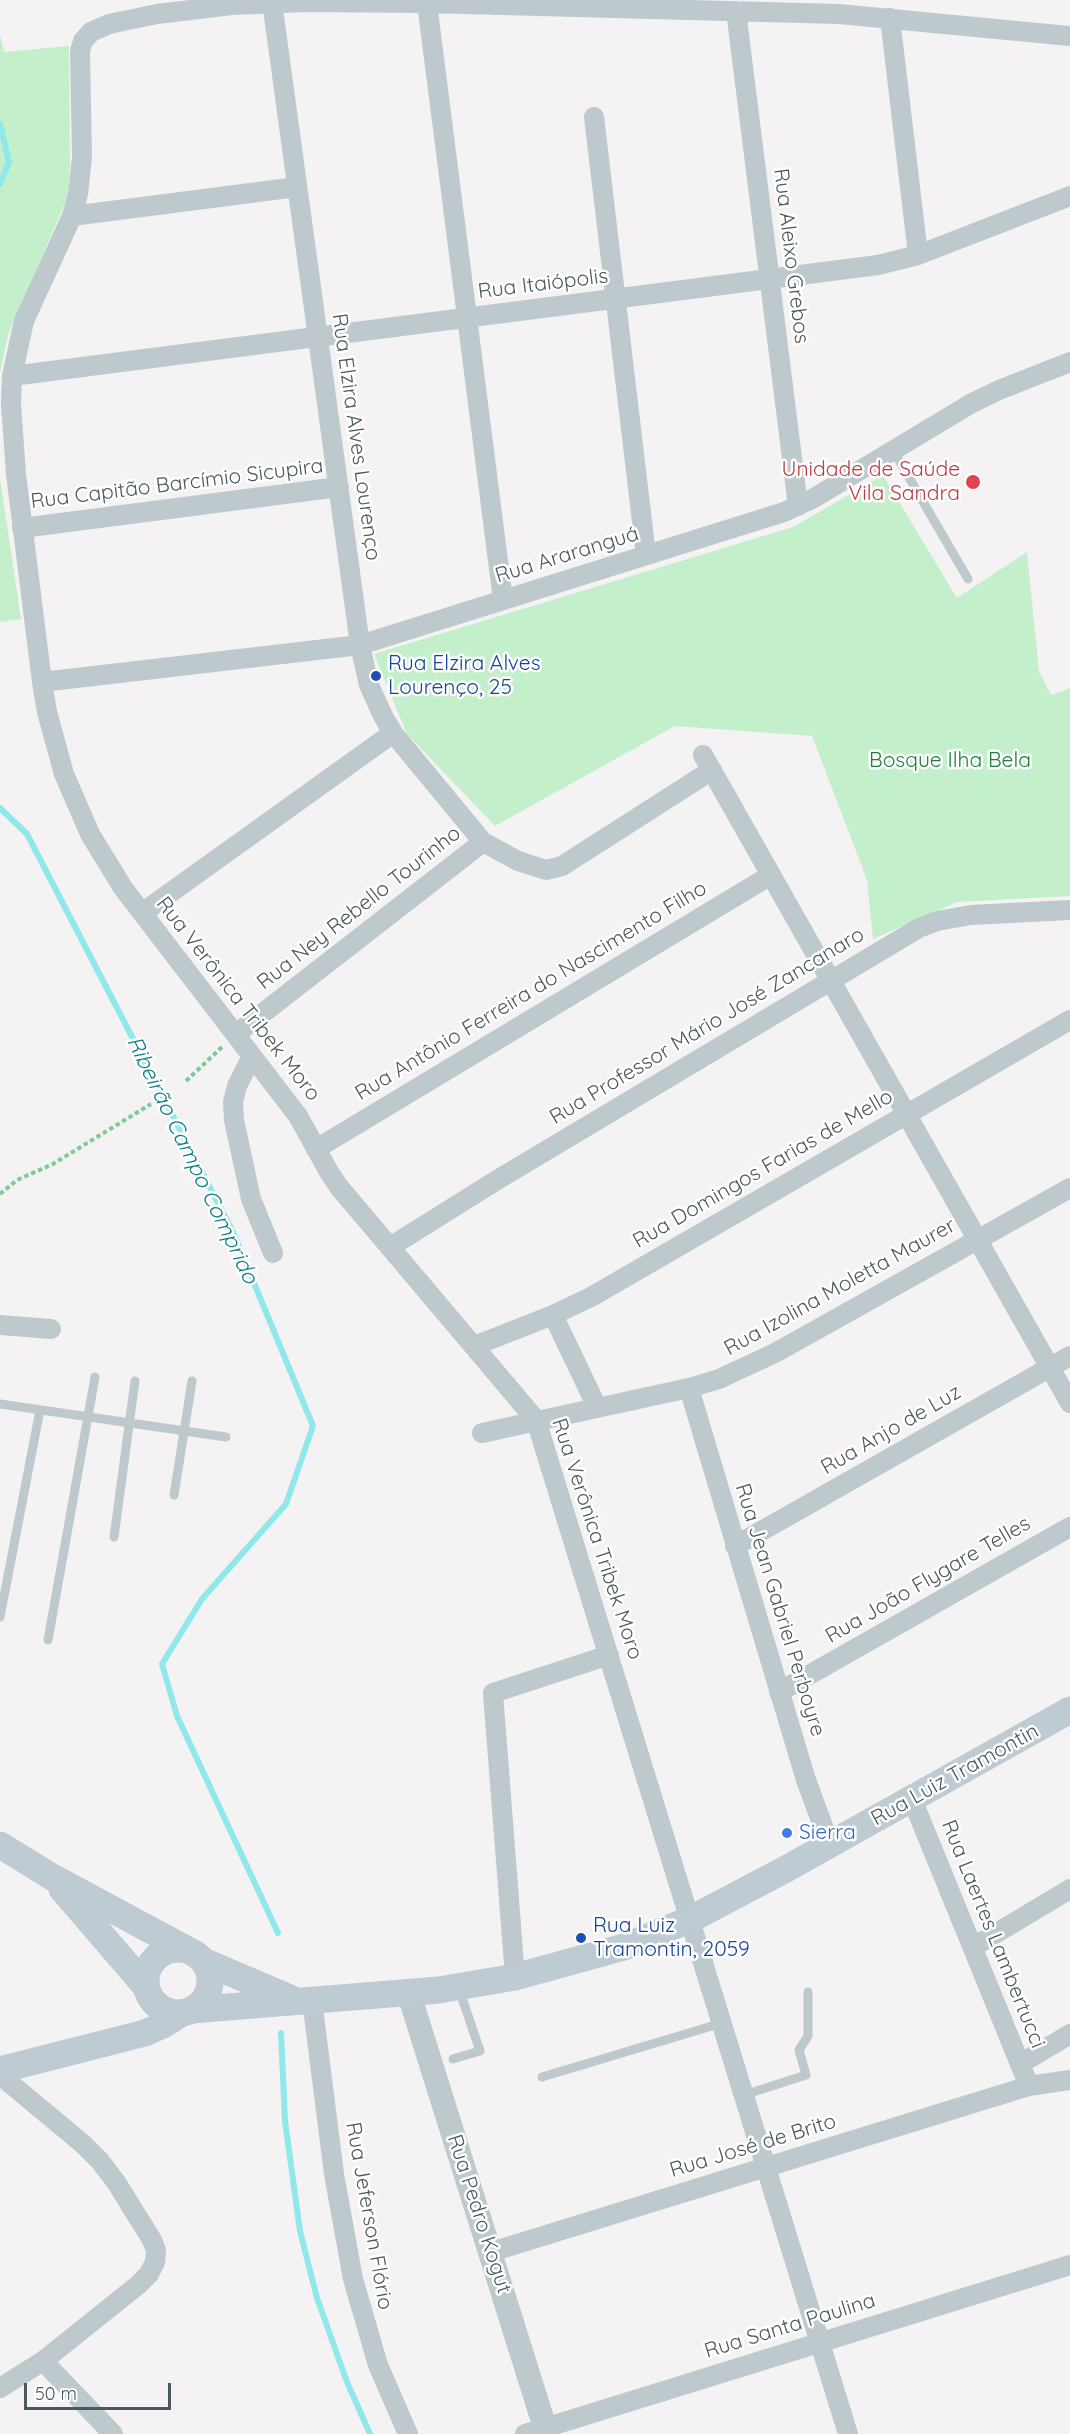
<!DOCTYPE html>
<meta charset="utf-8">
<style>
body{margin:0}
#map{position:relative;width:1070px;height:2434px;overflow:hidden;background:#f4f2f2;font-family:Quicksand,sans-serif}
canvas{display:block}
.scale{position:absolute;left:24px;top:2383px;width:147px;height:27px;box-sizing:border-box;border:3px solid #4a595e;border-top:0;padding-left:8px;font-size:18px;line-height:21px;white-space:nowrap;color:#4a595e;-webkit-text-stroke:4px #fff;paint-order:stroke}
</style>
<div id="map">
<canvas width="1070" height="2434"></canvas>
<div class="scale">50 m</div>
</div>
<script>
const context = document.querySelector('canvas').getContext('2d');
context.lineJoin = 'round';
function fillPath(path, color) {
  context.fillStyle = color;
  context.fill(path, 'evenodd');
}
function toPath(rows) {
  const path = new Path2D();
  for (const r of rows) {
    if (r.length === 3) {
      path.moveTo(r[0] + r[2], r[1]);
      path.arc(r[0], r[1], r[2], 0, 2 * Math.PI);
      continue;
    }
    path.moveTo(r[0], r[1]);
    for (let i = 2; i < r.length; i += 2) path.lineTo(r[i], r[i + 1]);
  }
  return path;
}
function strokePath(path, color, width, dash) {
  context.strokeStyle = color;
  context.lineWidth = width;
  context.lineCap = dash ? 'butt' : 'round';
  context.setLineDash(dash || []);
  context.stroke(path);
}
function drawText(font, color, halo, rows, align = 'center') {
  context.font = font + ' Quicksand,sans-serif';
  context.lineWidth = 5;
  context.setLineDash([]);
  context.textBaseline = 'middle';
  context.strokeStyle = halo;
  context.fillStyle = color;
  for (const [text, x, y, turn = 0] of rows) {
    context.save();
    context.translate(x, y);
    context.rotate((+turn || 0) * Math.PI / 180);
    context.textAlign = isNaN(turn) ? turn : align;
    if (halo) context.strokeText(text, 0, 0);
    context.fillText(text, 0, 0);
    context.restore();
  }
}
fillPath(toPath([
 [0,35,4,52,69,46,70,165,69,188,64,206,9,332,0,372],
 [883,475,957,598,1027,552,1039,671,1051,695,1070,688,1070,896,957,902,873,939,867,880,812,736,675,726,495,826,407,734,374,654,793,527],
 [0,478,21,619,0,622]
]), '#c3efcb');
strokePath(toPath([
 [0,124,9,162,0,184],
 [0,808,27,834,233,1232,313,1426,286,1504,202,1599,162,1664,177,1716,278,1933],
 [281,2033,285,2121,300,2231,317,2298,347,2382,370,2434]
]), '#91e8ea', 6);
strokePath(toPath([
 [186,1081,222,1047],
 [0,1194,17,1180,53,1164,151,1104]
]), '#7bcc95', 4, [4.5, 3]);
strokePath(toPath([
 [893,450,968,579],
 [0,1404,226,1437],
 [174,1495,192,1381],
 [114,1537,135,1381],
 [0,1617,40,1410],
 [48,1640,95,1377],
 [453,2059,480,2051,459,1989],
 [542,2077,722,2023],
 [744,2095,806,2075,799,2050,808,2036,808,1992]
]), '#bec9cd', 9);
strokePath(toPath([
 [272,2,360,645,369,685,383,716,393,733,483,842,518,861,546,870,562,866,712,770],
 [427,3,503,600],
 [736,11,798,506],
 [890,18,918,255],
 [594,117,646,555],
 [72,216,297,187],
 [12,376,878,265,918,255,1070,196],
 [22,528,339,487],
 [42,682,360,645,784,512,814,498,972,403,999,390,1070,362],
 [703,755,1070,1403],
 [142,913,393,733],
 [236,1034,483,842],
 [252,1056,237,1086,233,1102,234,1120,251,1199,273,1253],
 [316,1149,771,875],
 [390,1247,497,1180,919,928,937,921,971,915,1070,910],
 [553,1315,597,1407],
 [0,1325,51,1329],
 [474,1346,553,1315,591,1297,1070,1020],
 [689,1388,806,1780,830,1845],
 [482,1433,689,1388,719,1379,775,1353,1070,1188],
 [735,1546,1070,1356],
 [779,1692,1070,1527],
 [912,1799,1029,2086],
 [973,1947,1070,1889],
 [515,1977,493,1693,609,1655],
 [312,2000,334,2174,353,2279,378,2365,408,2434],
 [1020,2064,1070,2034],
 [0,2075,83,2144,100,2161,116,2182,152,2240,156,2250,155,2262,149,2274,138,2285,43,2361,0,2388],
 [491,2252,1029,2086,1070,2080],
 [43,2361,113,2434],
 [525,2434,1070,2265],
 [848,2434,536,1420,339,1187,329,1172,298,1116,123,888,90,834,64,774,47,712,42,682,16,474,11,404,12,376,24,321,72,216,78,194,82,157,80,51,83,41,91,32,109,24,157,14,232,5,306,2,427,3,839,14,1070,36]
]), '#bec9cd', 20);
strokePath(toPath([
 [409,1994,547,2434]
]), '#bec9cd', 24);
strokePath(toPath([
 [0,1845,52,1877,195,1954],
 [62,1889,147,1988],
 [178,1981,32],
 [203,1961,292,1999],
 [191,2010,439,1990,515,1977,624,1947,691,1919,786,1869,1070,1710],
 [0,2070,145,2033,165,2024,182,2013]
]), '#becbd2', 27);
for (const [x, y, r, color] of [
 [973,482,8,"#e0444e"],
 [376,676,6,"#1a4fb4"],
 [787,1833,6,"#3f7fe0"],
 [581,1938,6,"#1a4fb4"]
]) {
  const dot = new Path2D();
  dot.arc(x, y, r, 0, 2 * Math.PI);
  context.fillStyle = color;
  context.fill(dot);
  strokePath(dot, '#fff', 2);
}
drawText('21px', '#4a595e', '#fff', [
 ["Rua Aleixo Grebos",791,256,83],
 ["Rua Itaiópolis",543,284,-7],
 ["Rua Elzira Alves Lourenço",356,437,82],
 ["Rua Capitão Barcímio Sicupira",177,484,-7],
 ["Rua Araranguá",567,555,-17],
 ["Rua Ney Rebello Tourinho",359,908,-38],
 ["Rua Antônio Ferreira do Nascimento Filho",531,991,-31],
 ["Rua Verônica Tribek Moro",238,999,52],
 ["Rua Professor Mário José Zancanaro",707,1026,-31],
 ["Rua Domingos Farias de Mello",763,1169,-30],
 ["Rua Izolina Moletta Maurer",840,1287,-29],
 ["Rua Anjo de Luz",891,1430,-30],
 ["Rua Verônica Tribek Moro",597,1539,72],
 ["Rua João Flygare Telles",928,1580,-30],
 ["Rua Jean Gabriel Perboyre",780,1610,73],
 ["Rua Luiz Tramontin",955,1775,-29],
 ["Rua Laertes Lambertucci",993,1934,68],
 ["Rua José de Brito",753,2146,-17],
 ["Rua Pedro Kogut",479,2214,72],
 ["Rua Jeferson Flório",369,2216,80],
 ["Rua Santa Paulina",790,2326,-17]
]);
drawText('21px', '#be3a42', '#fff', [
 ["Unidade de Saúde",960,470],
 ["Vila Sandra",960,494]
], 'right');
drawText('21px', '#164399', '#fff', [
 ["Rua Elzira Alves",388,664],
 ["Lourenço, 25",388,688],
 ["Rua Luiz",593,1926],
 ["Tramontin, 2059",593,1950]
], 'left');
drawText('21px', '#1b7f3a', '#fff', [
 ["Bosque Ilha Bela",950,761]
]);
drawText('21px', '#366cbe', '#fff', [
 ["Sierra",799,1833]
], 'left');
drawText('italic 22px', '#118184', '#fff', [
 ["Ribeirão Campo Comprido",192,1160,64]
]);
</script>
